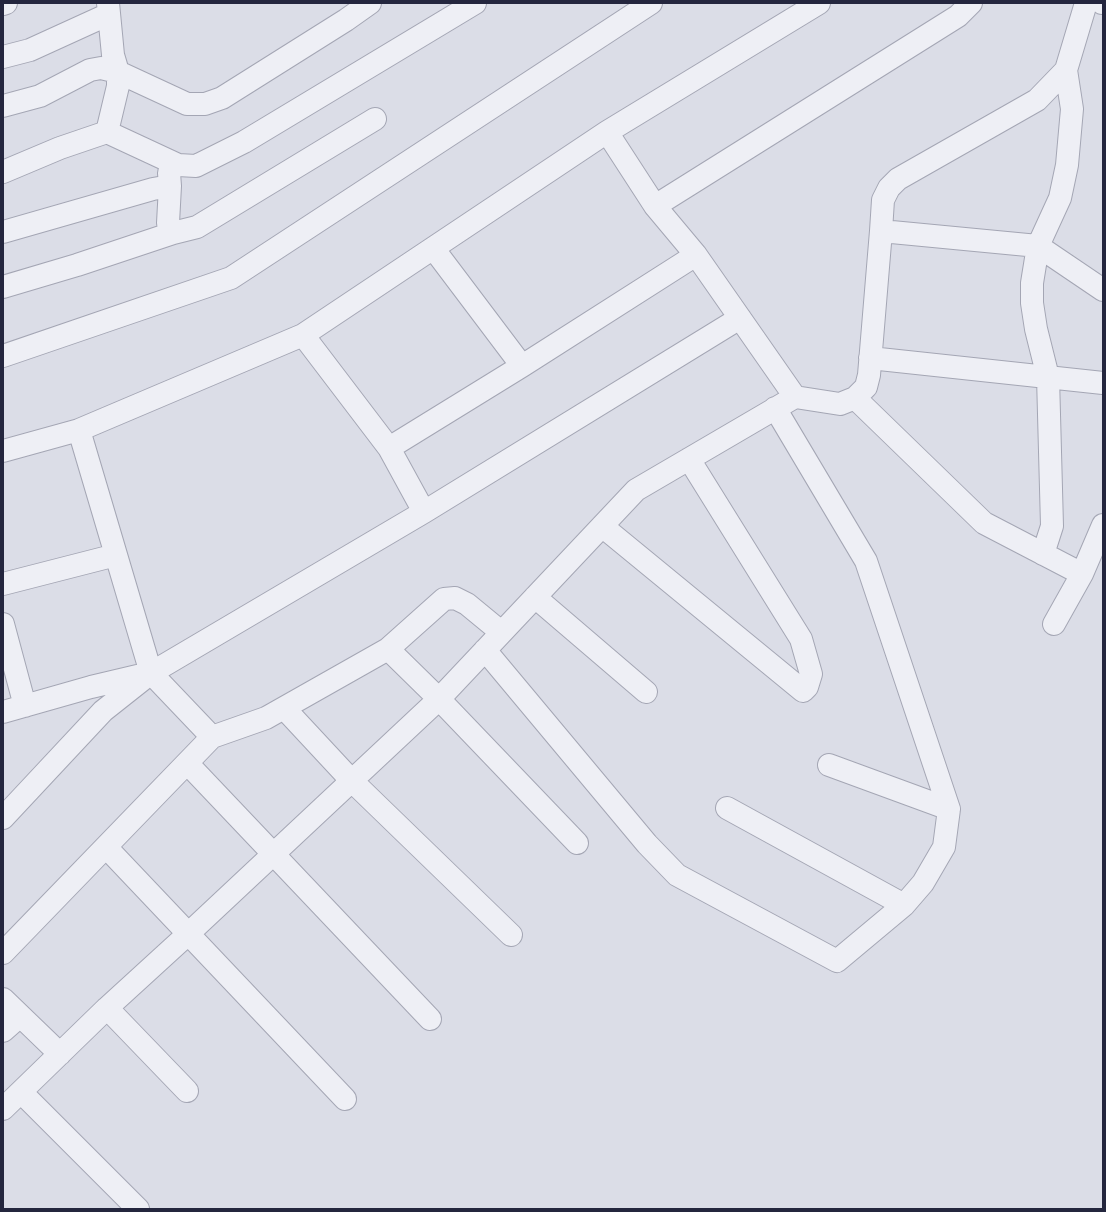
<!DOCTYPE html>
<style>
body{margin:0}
#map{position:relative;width:1106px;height:1212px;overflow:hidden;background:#dbdde7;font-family:Manrope,sans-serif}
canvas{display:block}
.frame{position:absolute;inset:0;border:4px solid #24263e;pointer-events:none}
</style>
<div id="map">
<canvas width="1106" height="1212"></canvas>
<div class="frame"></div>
</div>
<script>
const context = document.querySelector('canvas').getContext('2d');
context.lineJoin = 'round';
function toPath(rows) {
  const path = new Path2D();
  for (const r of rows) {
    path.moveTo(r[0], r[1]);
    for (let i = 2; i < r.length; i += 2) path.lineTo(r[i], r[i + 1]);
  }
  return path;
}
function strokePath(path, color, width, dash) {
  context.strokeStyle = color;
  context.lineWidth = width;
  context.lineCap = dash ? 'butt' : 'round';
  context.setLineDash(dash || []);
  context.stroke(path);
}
const minor = toPath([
 [1102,3,1103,3],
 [3,4,6,3],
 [3,57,30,50,109,14],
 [3,106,40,96,90,70,101,68,118,72,187,104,205,104,222,98,346,20,370,3],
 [107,132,118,86,118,72,113,55,108,3],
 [607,132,655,206,696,255,795,397],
 [3,172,60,148,107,132,178,165,196,166,244,142,475,3],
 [169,173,170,186,168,223,173,233],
 [655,206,958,16,971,3],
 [881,231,1038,246,1103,290],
 [3,232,153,189,170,186],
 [433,248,522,366],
 [3,287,77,265,173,233,197,227,375,119],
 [303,335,389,448,424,512],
 [3,356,231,278,651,3],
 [870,358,1103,383],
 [855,398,984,523,1082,574],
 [79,430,151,673,212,737],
 [389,448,522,366,696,255],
 [3,451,79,430,303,335,607,132,819,3],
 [602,526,803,691,807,687,811,674,801,639,689,459],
 [1043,554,1052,526,1048,377,1036,329,1032,303,1032,283,1038,246,1060,198,1067,165,1072,109,1066,70],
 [3,584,116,555],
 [535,597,646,692],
 [3,624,25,706],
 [1054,624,1082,574,1103,525],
 [388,649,439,699,577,843],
 [485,650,647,844,677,875,837,961,904,905,923,883,944,847,949,809,866,561,775,408],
 [284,708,351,780,511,935],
 [3,712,91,687,146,674],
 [187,763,430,1019],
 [829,765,949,809],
 [727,808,904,905],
 [3,818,103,711,151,673,424,512,740,318],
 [106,847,345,1099],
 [3,953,212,737,266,718,388,649,444,599,455,598,467,604,501,632],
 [3,999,60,1054],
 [107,1008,187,1091],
 [3,1031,20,1016],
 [21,1092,138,1209],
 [3,1109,107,1008,188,934,439,699,636,490,795,397,840,404,855,398,866,387,869,375,881,231,883,200,889,188,898,179,1037,100,1066,70,1086,3]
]);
strokePath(minor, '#a4a6b4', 24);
strokePath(minor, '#eeeff5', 22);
</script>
